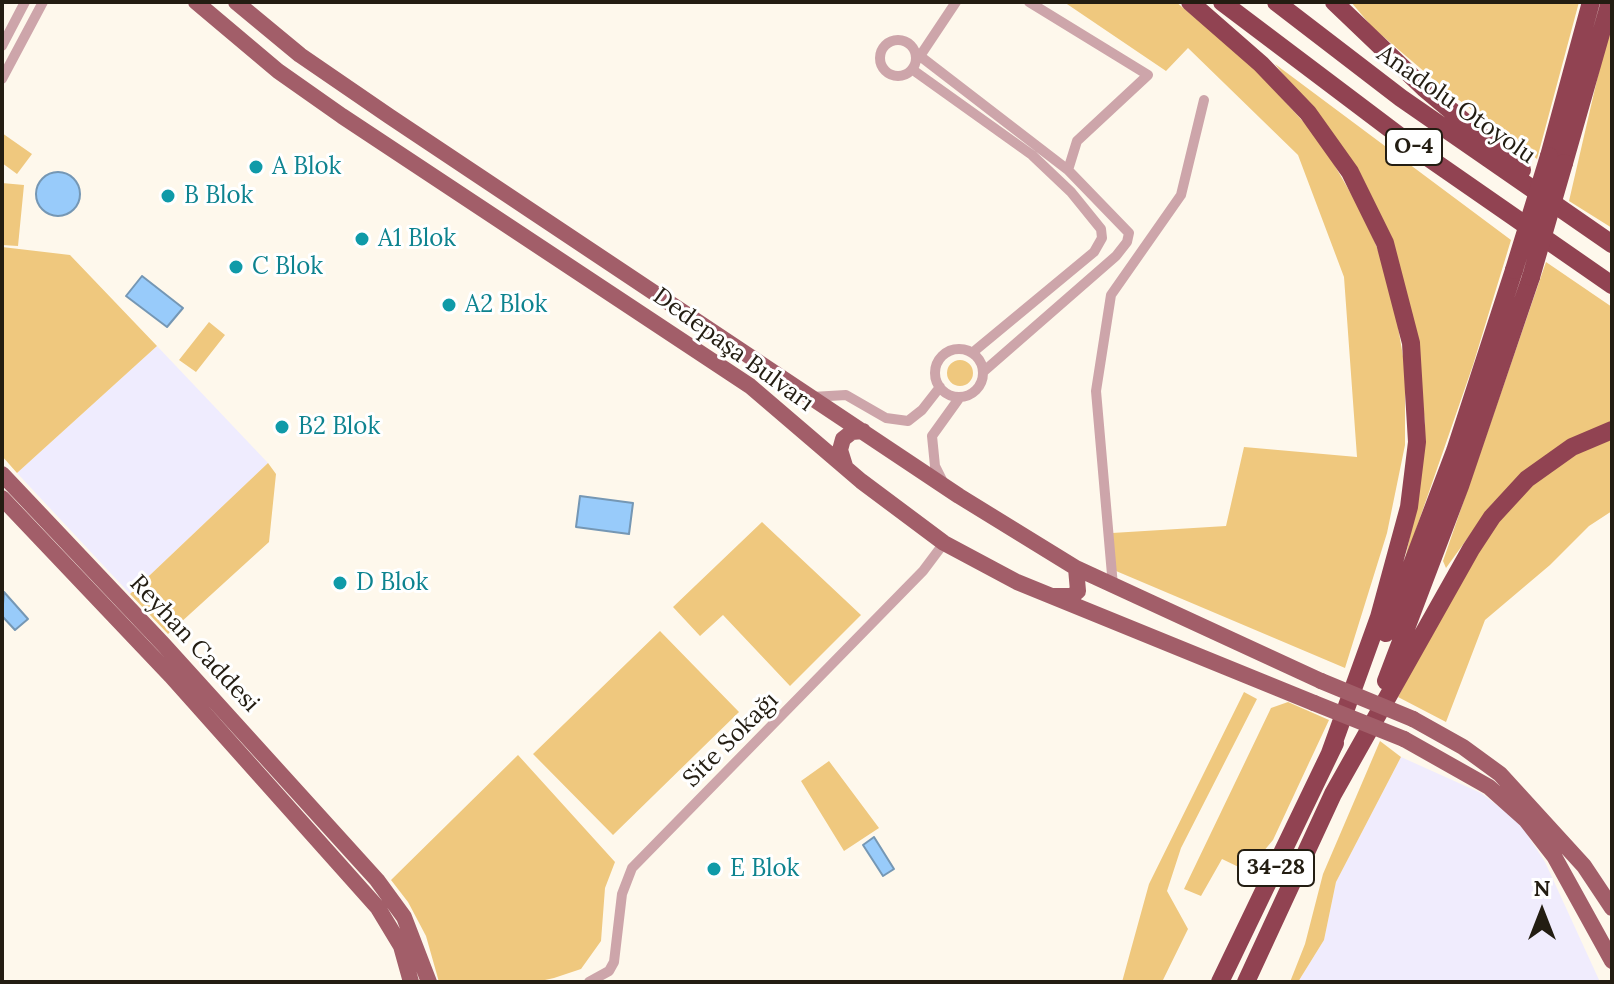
<!DOCTYPE html>
<meta charset="utf-8">
<style>
body{margin:0}
#map{position:relative;width:1614px;height:984px;overflow:hidden;background:#fef8ec;font-family:Lora,serif}
canvas{display:block}
.frame{position:absolute;inset:0;border:4px solid #231d12;pointer-events:none}
.north{position:absolute;left:1502px;top:872px;width:80px;height:80px;-webkit-text-stroke:6px #fff;paint-order:stroke;rotate:0deg;font-size:22px;font-weight:700;line-height:32px;text-align:center;color:#231d12}
.north::after{content:'';display:block;margin:auto;width:28px;height:36px;background:#231d12;clip-path:polygon(50% 0,100% 100%,50% 72%,0 100%)}
</style>
<div id="map">
<canvas width="1614" height="984"></canvas>
<div class="frame"></div>
<div class="north">N</div>
</div>
<script>
const context = document.querySelector('canvas').getContext('2d');
context.lineJoin = 'round';
function fillPath(path, color) {
  context.fillStyle = color;
  context.fill(path, 'evenodd');
}
function toPath(rows) {
  const path = new Path2D();
  for (const r of rows) {
    if (r.length === 3) {
      path.moveTo(r[0] + r[2], r[1]);
      path.arc(r[0], r[1], r[2], 0, 2 * Math.PI);
      continue;
    }
    path.moveTo(r[0], r[1]);
    for (let i = 2; i < r.length; i += 2) path.lineTo(r[i], r[i + 1]);
  }
  return path;
}
function strokePath(path, color, width, dash) {
  context.strokeStyle = color;
  context.lineWidth = width;
  context.lineCap = dash ? 'butt' : 'round';
  context.setLineDash(dash || []);
  context.stroke(path);
}
function drawText(font, color, halo, rows, align = 'center') {
  context.font = font + ' Lora,serif';
  context.lineWidth = 6;
  context.setLineDash([]);
  context.textBaseline = 'middle';
  context.strokeStyle = halo;
  context.fillStyle = color;
  for (const [text, x, y, turn = 0] of rows) {
    context.save();
    context.translate(x, y);
    context.rotate((+turn || 0) * Math.PI / 180);
    context.textAlign = isNaN(turn) ? turn : align;
    if (halo) context.strokeText(text, 0, 0);
    context.fillText(text, 0, 0);
    context.restore();
  }
}
fillPath(toPath([
 [1401,757,1481,793,1519,822,1545,862,1600,982,1298,982,1324,940,1336,882]
]), '#f0ecfd');
fillPath(toPath([
 [157,346,268,463,130,594,17,473]
]), '#efecfe');
fillPath(toPath([
 [1064,2,1176,2,1247,60,1320,140,1365,218,1390,280,1405,368,1405,445,1387,533,1345,668,1116,571,1112,533,1226,526,1244,447,1357,457,1344,277,1298,155,1188,48,1166,71],
 [1351,2,1579,2,1537,159,1447,91,1372,27],
 [1612,15,1612,228,1569,201],
 [1275,64,1511,240,1473,365,1404,564,1418,499,1425,424,1416,336,1395,251,1355,166],
 [2,133,32,154,17,174,2,163],
 [2,183,24,185,18,246,2,245],
 [2,247,70,255,157,346,17,473,2,456],
 [1546,262,1612,307,1612,422,1493,503,1446,568,1443,561],
 [209,322,225,335,196,372,179,360],
 [960,373,13],
 [1612,438,1612,511,1589,526,1550,565,1485,620,1446,722,1398,697,1469,562,1492,529,1537,480,1582,449],
 [268,463,276,474,269,542,168,634,130,594],
 [762,522,861,615,790,686,723,615,700,636,673,607],
 [660,631,739,712,613,835,533,754],
 [1244,692,1257,699,1181,848,1167,891,1188,929,1162,982,1122,982,1149,884],
 [1288,702,1329,720,1273,840,1247,871,1222,859,1201,896,1184,889,1271,708],
 [1380,741,1401,757,1336,882,1324,940,1298,982,1290,982,1305,944,1323,874],
 [518,755,615,862,605,888,601,941,581,969,554,978,536,982,439,982,426,936,408,902,391,880],
 [829,761,879,828,844,851,801,781]
]), '#efc87e');
const water = toPath([
 [58,194,22],
 [142,276,183,308,167,327,126,296,142,276],
 [580,496,633,503,629,534,576,527,580,496],
 [4,592,28,619,15,630,2,616,4,592],
 [874,837,894,869,883,876,863,845,874,837]
]);
fillPath(water, '#98cbfa');
strokePath(water, '#7597b4', 2);
strokePath(toPath([
 [1029,2,1148,75,1077,141,1068,170],
 [898,58,18],
 [2,46,25,2],
 [916,53,1068,170,1129,233,1127,242,1116,256,983,372],
 [920,56,956,2],
 [913,70,1032,155,1071,192,1101,229,1102,238,1094,252,972,353],
 [2,79,43,2],
 [959,373,24],
 [812,397,846,395,886,418,908,421,922,410,940,387],
 [943,482,935,466,932,436,960,397],
 [1113,586,1096,391,1111,295,1181,195,1204,100],
 [589,982,609,971,614,962,622,894,632,868,923,571,944,543]
]), '#cda5aa', 10);
strokePath(toPath([
 [196,2,278,71,342,116,750,386,861,481,944,543,1017,582,1314,703],
 [236,2,300,55,389,116,959,496,1076,568,1321,681],
 [845,466,840,450,843,439,852,432,863,431],
 [2,474,163,644,377,880,404,917,429,982],
 [2,498,171,676,378,908,401,946,411,982],
 [1053,596,1072,596,1078,591,1076,568],
 [1413,719,1463,747,1500,774,1584,866,1612,908],
 [1404,739,1489,787,1526,820,1554,856,1612,961]
]), '#a25e69', 16);
strokePath(toPath([
 [1190,2,1261,64,1308,113,1350,172,1385,243,1411,343,1417,442,1409,507,1379,617,1330,753],
 [1222,2,1426,156,1612,285],
 [1276,2,1401,98,1612,244],
 [1334,2,1424,88,1522,170],
 [1549,156,1591,2],
 [1564,163,1610,2],
 [1386,633,1455,451,1514,270],
 [1386,681,1460,486,1531,277],
 [1220,982,1335,743],
 [1246,982,1333,794,1471,549,1492,517,1527,479,1572,447,1612,430]
]), '#914352', 18);
strokePath(toPath([
 [1321,681,1413,719],
 [1314,703,1404,739]
]), '#a25e69', 16);
strokePath(toPath([
 [1514,270,1549,156],
 [1531,277,1564,163]
]), '#914352', 18);
for (const [x, y, r, color] of [
 [256,167,8,"#0f9aa8"],
 [168,196,8,"#0f9aa8"],
 [362,239,8,"#0f9aa8"],
 [236,267,8,"#0f9aa8"],
 [449,305,8,"#0f9aa8"],
 [282,427,8,"#0f9aa8"],
 [340,583,8,"#0f9aa8"],
 [714,869,8,"#0f9aa8"]
]) {
  const dot = new Path2D();
  dot.arc(x, y, r, 0, 2 * Math.PI);
  context.fillStyle = color;
  context.fill(dot);
  strokePath(dot, '#fff', 3);
}
for (const [x, y, w] of [
 [1414,147,56],
 [1276,868,76]
]) {
  const box = new Path2D();
  box.roundRect(x - w / 2, y - 18, w, 36, 6);
  context.fillStyle = '#fff';
  context.fill(box);
  strokePath(box, '#231d12', 2);
}
drawText('bold 22px', '#231d12', null, [
 ["O-4",1414,147],
 ["34-28",1276,868]
]);
drawText('24px', '#231d12', '#fff', [
 ["Anadolu Otoyolu",1456,105,35],
 ["Dedepaşa Bulvarı",733,350,36],
 ["Reyhan Caddesi",194,644,47],
 ["Site Sokağı",731,740,-45]
]);
drawText('24px', '#0d838f', '#fff', [
 ["A Blok",272,167],
 ["B Blok",184,196],
 ["A1 Blok",378,239],
 ["C Blok",252,267],
 ["A2 Blok",465,305],
 ["B2 Blok",298,427],
 ["D Blok",356,583],
 ["E Blok",730,869]
], 'left');
</script>
